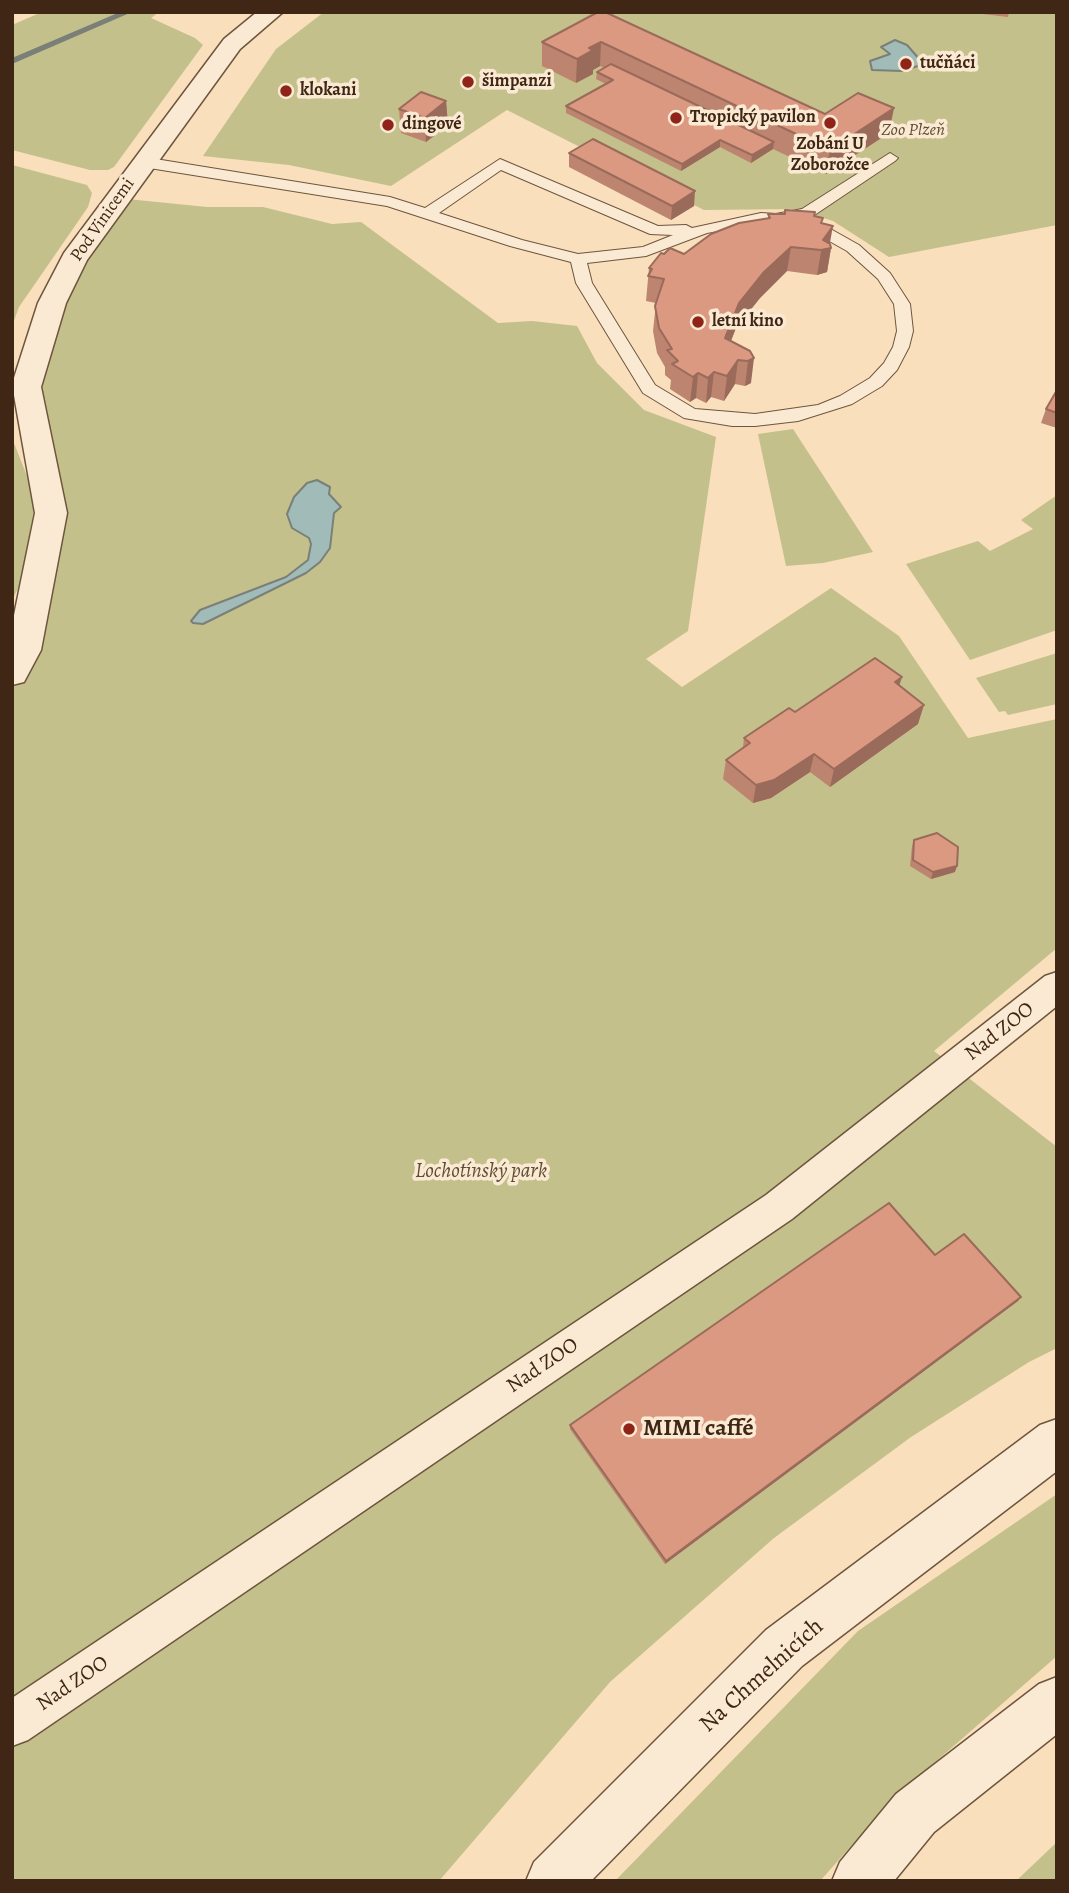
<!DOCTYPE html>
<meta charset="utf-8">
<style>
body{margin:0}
#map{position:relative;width:1069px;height:1893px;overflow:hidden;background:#f9dfbb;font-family:Alegreya,serif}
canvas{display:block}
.frame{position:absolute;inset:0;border:14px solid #402715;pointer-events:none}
</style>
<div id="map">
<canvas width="1069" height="1893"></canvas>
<div class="frame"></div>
</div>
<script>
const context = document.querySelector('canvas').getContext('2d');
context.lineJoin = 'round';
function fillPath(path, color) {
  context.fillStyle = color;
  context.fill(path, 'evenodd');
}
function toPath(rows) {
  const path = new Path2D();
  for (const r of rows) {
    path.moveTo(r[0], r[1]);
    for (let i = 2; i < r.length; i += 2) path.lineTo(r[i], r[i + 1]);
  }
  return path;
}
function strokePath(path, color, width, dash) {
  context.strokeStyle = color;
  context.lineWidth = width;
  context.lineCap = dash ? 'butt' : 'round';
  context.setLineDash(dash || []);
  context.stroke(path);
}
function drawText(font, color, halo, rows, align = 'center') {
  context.font = font + ' Alegreya,serif';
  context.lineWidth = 7;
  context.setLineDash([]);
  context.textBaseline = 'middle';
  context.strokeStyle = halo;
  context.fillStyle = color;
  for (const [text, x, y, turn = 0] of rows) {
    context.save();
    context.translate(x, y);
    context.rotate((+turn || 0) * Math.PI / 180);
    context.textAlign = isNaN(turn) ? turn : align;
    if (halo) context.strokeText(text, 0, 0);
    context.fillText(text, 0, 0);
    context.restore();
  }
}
fillPath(toPath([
 [42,12,159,12,151,18,195,38,203,45,114,167,108,170,90,170,12,150,12,25],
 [324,12,1057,12,1057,225,889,257,833,221,795,209,704,210,507,110,391,186,289,165,203,156,276,49],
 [12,165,87,185,92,193,88,207,19,307,12,326],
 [117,198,207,207,263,207,332,224,361,222,498,323,532,321,577,326,597,363,644,410,716,437,688,631,646,659,682,687,831,588,899,636,968,738,1057,719,1057,948,934,1051,1057,1147,1057,1348,1029,1362,911,1437,774,1538,610,1682,439,1881,12,1881,12,633,51,513,26,387,52,303],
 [793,429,873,552,823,563,786,566,758,434],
 [12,438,36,499,20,585,12,600],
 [1057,495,1057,630,970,660,906,564,978,541,990,551,1033,529,1021,520],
 [1057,653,1057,704,1008,715,1005,711,999,712,976,678],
 [1057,1494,1057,1656,894,1798,820,1881,615,1881,858,1631],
 [1057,1842,1057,1881,1016,1881]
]), '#c3c08c');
const water = toPath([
 [895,40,907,45,921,61,918,66,902,71,872,70,870,61,890,54,881,47,895,40],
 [317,480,330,487,329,494,341,507,334,513,330,548,320,562,306,573,203,624,193,623,191,621,200,610,286,577,308,560,311,544,309,538,292,528,287,514,294,497,307,483,317,480]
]);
fillPath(water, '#a0bbb8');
strokePath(water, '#7a8077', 2);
fillPath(toPath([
 [120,12,132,12,12,64,12,58,120,12]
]), '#7a8077');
const service = toPath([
 [890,153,898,158,895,161,813,216,803,218,827,227,859,245,890,273,910,304,913,331,909,347,897,370,882,386,852,404,798,421,755,426,732,426,684,418,643,393,576,283,571,262,510,246,387,206,143,167,135,162,143,157,390,197,425,208,500,159,658,226,686,225,692,228,761,213,776,214,802,209,890,153],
 [501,170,650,234,673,235,643,247,578,254,522,240,439,213,501,170],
 [761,223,791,225,815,233,847,251,878,279,894,304,897,331,893,347,884,363,870,378,840,396,818,405,755,414,695,409,655,385,592,283,587,263,646,256,707,233,761,223]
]);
const pedestrian = toPath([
 [1057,972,1057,1006,792,1219,28,1740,12,1746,12,1698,766,1195,1045,976,1057,972]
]);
const minor = toPath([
 [257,12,283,12,240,49,87,260,66,303,41,387,67,513,41,650,24,682,12,685,12,625,35,513,12,384,38,303,64,253,224,39,257,12]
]);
const tertiary = toPath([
 [1057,1419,1057,1471,802,1666,591,1881,526,1881,534,1862,766,1630,1040,1425,1057,1419],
 [1057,1677,1057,1734,934,1832,894,1881,832,1881,840,1862,896,1794,1039,1684,1057,1677]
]);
strokePath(service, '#6e553e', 2);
strokePath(pedestrian, '#6e553e', 3);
strokePath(minor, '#6e553e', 3);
strokePath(tertiary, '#6e553e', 3);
fillPath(service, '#fbead3');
fillPath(pedestrian, '#fbead3');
fillPath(minor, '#fbead3');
fillPath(tertiary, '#fbead3');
fillPath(toPath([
 [598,12,825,114,889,133,826,174,773,149,751,163,720,147,681,171,566,113,566,106,606,84,596,79,597,72,604,68,600,66,593,70,593,74,576,83,542,66,542,42],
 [966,12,1009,12,1008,17],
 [446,101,448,125,426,142,401,133,399,109],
 [569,153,694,206,671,220,569,167],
 [768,214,814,216,822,224,831,248,827,272,817,275,787,271,760,298,736,328,731,341,750,351,751,383,745,386,735,384,724,401,711,397,706,403,696,398,690,402,670,389,671,380,665,375,665,367,657,353,653,331,656,303,646,301,649,268,664,254,684,254,768,218],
 [1057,390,1057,428,1041,423,1046,409],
 [899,686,918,724,830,787,810,772,771,798,753,803,723,779,726,760,743,747,744,738,795,712],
 [914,840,955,872,931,879,910,866,912,846],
 [935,1255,1018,1301,665,1564,570,1429,570,1425]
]), '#bd846f');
fillPath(toPath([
 [601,42,600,66,593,70,593,74,576,83,577,59,589,48],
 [446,101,448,125,426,142,425,118],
 [894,108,889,133,826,174,830,150],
 [720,140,720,147,681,171,682,164],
 [774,142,773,149,751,163,752,155],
 [695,191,694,206,671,220,672,206],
 [833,226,829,248,831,248,827,272,817,275,823,240],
 [791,247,787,271,760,298,736,328,722,363,725,338,739,303,763,273],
 [754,358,751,383,745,386,748,361],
 [738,360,735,384,724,401,727,376],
 [714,372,711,397,706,403,708,378],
 [698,373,696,398,690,402,693,377],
 [902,677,896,696,895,682],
 [924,705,918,724,830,787,834,769],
 [814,754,810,772,771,798,753,803,756,785],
 [957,866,955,872,931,879,933,872],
 [1021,1297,1018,1301,665,1564,666,1561]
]), '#9a6b5a');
const building = toPath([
 [598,12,605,12,825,114,858,93,894,108,830,150,601,42,589,48,593,50,577,59,542,42,598,12],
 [611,64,774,142,752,155,720,140,682,164,566,106,613,80,597,72,611,64],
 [421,92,446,101,425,118,399,109,421,92],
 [593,139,695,191,672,206,569,153,593,139],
 [785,210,815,212,814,216,823,218,821,223,833,226,823,240,830,244,831,248,821,250,791,247,763,273,739,303,725,338,750,351,754,358,748,361,738,360,727,376,714,372,708,378,698,373,693,377,672,364,678,361,667,350,672,349,659,328,655,306,664,279,648,276,652,269,649,268,661,253,664,254,670,248,684,254,711,234,739,223,770,218,768,214,785,214,785,210],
 [1057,390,1057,413,1046,409,1057,390],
 [875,658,902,677,895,682,924,705,834,769,814,754,774,780,756,785,726,760,750,743,744,738,789,708,795,712,875,658],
 [937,833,958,847,957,866,933,872,913,860,914,840,937,833],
 [889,1203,935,1255,964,1234,1021,1297,666,1561,570,1425,889,1203]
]);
fillPath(building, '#dc9981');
strokePath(building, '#9a6b5a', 2);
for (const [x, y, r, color] of [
 [906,64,7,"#8f2418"],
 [468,82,7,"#8f2418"],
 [286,91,7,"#8f2418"],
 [676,118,7,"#8f2418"],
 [830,123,7,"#8f2418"],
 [388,125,7,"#8f2418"],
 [698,322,7,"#8f2418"],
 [629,1429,7,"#8f2418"]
]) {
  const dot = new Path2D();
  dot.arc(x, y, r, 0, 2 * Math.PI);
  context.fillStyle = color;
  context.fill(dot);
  strokePath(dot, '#fbead3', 2.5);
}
drawText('bold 18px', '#402715', '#fbead3', [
 ["tučňáci",920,64],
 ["šimpanzi",482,82],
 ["klokani",300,91],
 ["Tropický pavilon",690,118],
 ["dingové",402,125],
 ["Zobání U",830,145,"center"],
 ["Zoborožce",830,166,"center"],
 ["letní kino",712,322]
], 'left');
drawText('italic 18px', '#614d33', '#fbead3', [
 ["Zoo Plzeň",913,131]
]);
drawText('18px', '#402715', '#fbead3', [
 ["Pod Vinicemi",103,220,-55]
]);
drawText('21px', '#402715', '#fbead3', [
 ["Nad ZOO",1000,1032,-38],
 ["Nad ZOO",543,1366,-34],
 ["Nad ZOO",73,1684,-34]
]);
drawText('italic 21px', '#614d33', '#fbead3', [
 ["Lochotínský park",481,1172]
]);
drawText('bold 24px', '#402715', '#fbead3', [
 ["MIMI caffé",643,1429]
], 'left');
drawText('24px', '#402715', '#fbead3', [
 ["Na Chmelnicích",762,1676,-42]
]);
</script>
